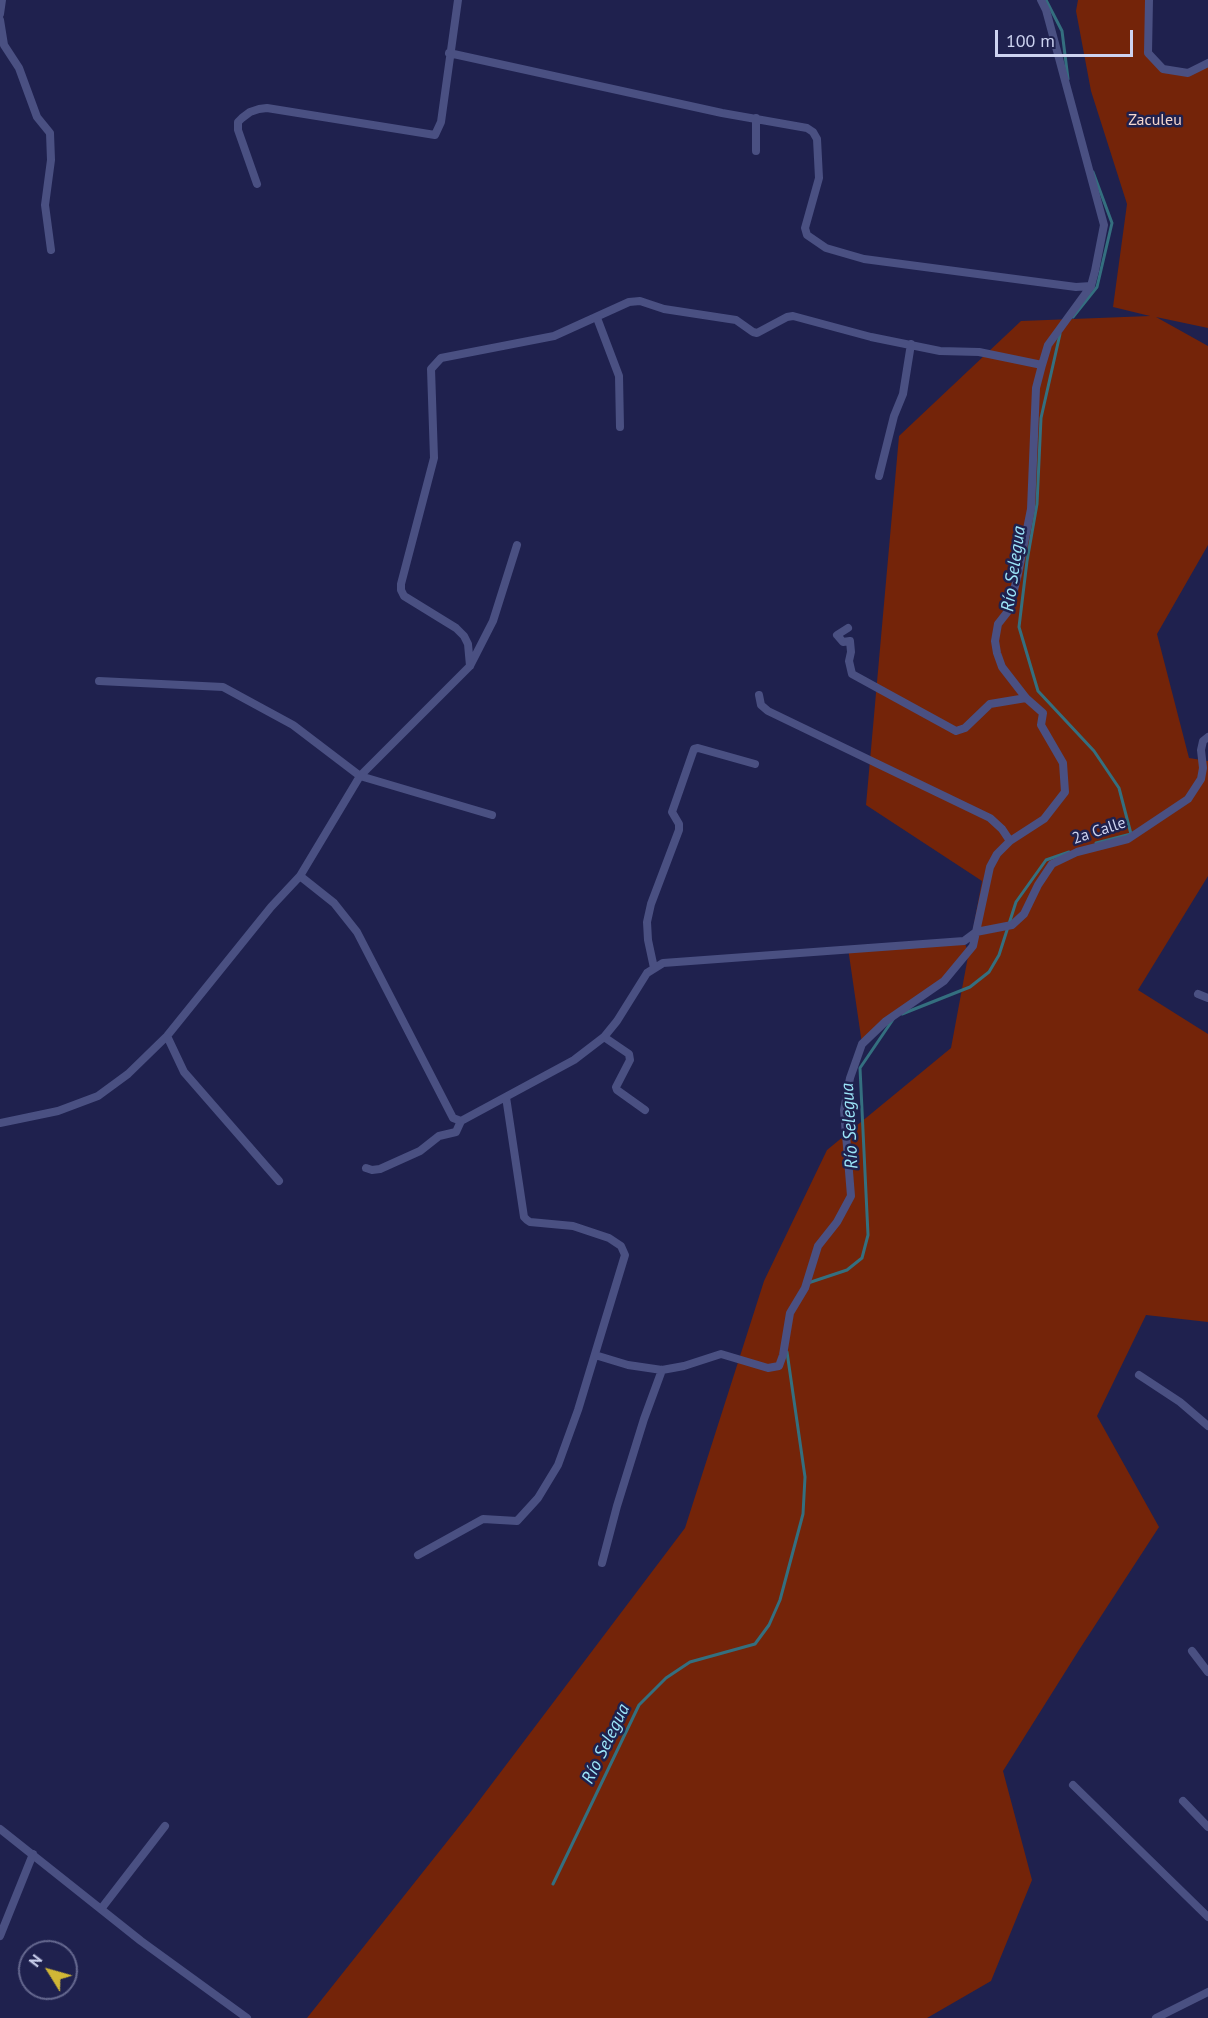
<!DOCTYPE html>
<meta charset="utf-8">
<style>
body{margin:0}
#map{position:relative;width:1208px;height:2018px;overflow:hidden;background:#1f214e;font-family:"PT Sans",sans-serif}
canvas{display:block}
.north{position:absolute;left:18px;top:1940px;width:60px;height:60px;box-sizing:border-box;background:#1f214e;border:2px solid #65688f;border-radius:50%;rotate:307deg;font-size:16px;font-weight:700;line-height:24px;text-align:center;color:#cdd3f0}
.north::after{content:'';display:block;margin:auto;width:21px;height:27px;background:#d1b736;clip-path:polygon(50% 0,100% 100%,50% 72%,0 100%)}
.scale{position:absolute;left:995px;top:30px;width:138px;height:27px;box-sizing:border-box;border:3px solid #cdd3f0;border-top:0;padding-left:8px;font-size:18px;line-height:21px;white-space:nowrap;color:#cdd3f0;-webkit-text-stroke:4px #1f214e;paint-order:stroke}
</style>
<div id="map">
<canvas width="1208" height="2018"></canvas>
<div class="north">N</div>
<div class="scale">100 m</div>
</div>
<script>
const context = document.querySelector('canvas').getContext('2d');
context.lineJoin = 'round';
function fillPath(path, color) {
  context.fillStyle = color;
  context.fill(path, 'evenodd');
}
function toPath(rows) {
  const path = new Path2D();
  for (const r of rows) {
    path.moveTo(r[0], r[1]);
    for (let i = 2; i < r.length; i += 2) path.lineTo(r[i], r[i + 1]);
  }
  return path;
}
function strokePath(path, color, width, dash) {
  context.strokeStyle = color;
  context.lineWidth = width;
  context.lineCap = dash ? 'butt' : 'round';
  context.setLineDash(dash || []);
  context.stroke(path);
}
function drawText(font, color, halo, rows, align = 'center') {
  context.font = font + ' "PT Sans",sans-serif';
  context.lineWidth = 5;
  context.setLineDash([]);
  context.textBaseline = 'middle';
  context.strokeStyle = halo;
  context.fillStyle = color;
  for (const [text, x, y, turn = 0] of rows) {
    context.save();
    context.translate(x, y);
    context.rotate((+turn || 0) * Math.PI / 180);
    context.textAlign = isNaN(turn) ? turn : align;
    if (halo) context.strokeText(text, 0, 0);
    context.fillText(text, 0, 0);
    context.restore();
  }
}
fillPath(toPath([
 [1078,0,1150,0,1148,54,1163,69,1188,73,1208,63,1208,328,1156,317,1208,346,1208,545,1157,634,1189,758,1208,761,1208,876,1138,990,1208,1034,1208,1322,1146,1315,1097,1416,1159,1527,1079,1650,1003,1771,1032,1880,991,1981,927,2018,307,2018,469,1814,685,1528,764,1281,827,1150,951,1048,982,881,866,805,899,436,1021,321,1150,316,1113,307,1127,204,1091,91,1076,11],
 [964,941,967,949,945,979,862,1044,848,948]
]), '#742409');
strokePath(toPath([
 [1046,0,1062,31,1068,79],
 [1073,317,1097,287,1112,223,1093,172],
 [1060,334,1041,418,1037,504,1027,561,1019,627,1038,691,1094,751,1119,788,1131,834,1096,843],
 [902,1014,970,987,989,972,999,955,1016,902,1046,860,1069,852],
 [808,1283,847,1270,862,1258,868,1235,860,1068,894,1018],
 [553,1884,639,1705,666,1678,690,1662,755,1644,769,1625,780,1600,803,1514,805,1477,787,1352]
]), '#346f7f', 3);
strokePath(toPath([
 [1149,0,1148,53,1163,69,1188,73,1208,63],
 [0,14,2,0],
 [0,20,4,45,19,68,37,117,50,133,51,160,45,205,51,250],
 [449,53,722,113,807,128,813,132,817,139,819,178,805,228,807,235,826,248,864,259,1076,287,1091,286],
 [756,151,756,118],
 [257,184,238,130,238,122,242,118,250,112,259,109,267,108,435,135,441,122,458,0],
 [597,318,619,376,620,427],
 [879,476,894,416,903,394,911,344],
 [848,628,837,635,843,642,850,641,851,652,849,661,852,674,956,731,965,728,990,704,1026,698],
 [470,666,468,644,464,636,456,628,404,596,401,590,401,584,434,458,431,369,441,358,554,336,629,302,640,301,664,309,736,320,753,332,757,333,787,317,793,316,871,337,940,351,979,352,1042,365],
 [99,681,223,687,293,725,360,776,492,815],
 [759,695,761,705,768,711,990,818,1002,829,1010,841],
 [300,876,334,903,357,932,453,1118,461,1121,574,1060,604,1037,617,1021,647,973,663,963,964,941,976,932,1012,925,1024,914,1038,885,1052,864,1077,852,1128,839,1188,799,1201,779,1203,768,1201,750,1203,741,1208,737],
 [654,968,648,940,647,922,651,904,679,830,679,824,672,812,694,749,698,748,755,764],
 [1198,994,1208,998],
 [167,1036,184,1072,279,1181],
 [604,1037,629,1054,630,1060,616,1087,617,1090,645,1110],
 [0,1123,58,1111,98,1096,128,1074,167,1036,271,907,300,876,360,776,470,666,493,621,517,545],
 [366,1168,372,1170,380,1169,420,1151,439,1136,456,1132,461,1121],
 [595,1355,628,1365,662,1370,684,1366,721,1354,768,1368,779,1366,783,1355,790,1313,805,1288,818,1246,837,1222,851,1196,844,1110,850,1078,862,1044,886,1021,944,981,973,946,990,867,997,854,1010,841,1044,819,1065,792,1063,763,1041,725,1043,713,1026,698,1002,667,997,653,995,641,998,624,1009,610,1018,574,1031,509,1036,388,1042,365,1048,345,1091,286,1095,271,1104,225,1046,10,1041,0],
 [1139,1375,1180,1402,1208,1426],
 [418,1555,483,1519,517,1521,538,1498,558,1465,578,1410,625,1255,621,1246,609,1238,573,1226,530,1222,527,1220,524,1217,506,1097],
 [602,1563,617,1506,644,1419,662,1370],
 [1192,1651,1208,1672],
 [1073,1785,1208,1917],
 [1183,1801,1208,1827],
 [0,1829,141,1941,247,2018],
 [101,1909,165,1826],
 [0,1936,33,1854],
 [1156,2018,1208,1992]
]), '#4a5082', 8);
drawText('16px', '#f6d6cc', '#1f214e', [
 ["Zaculeu",1155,120]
]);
drawText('16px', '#cdd3f0', '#1f214e', [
 ["2a Calle",1099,831,-18]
]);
drawText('italic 18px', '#9ce5f9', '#1f214e', [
 ["Río Selegua",1014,569,-82],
 ["Río Selegua",850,1126,-93],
 ["Río Selegua",606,1744,-64]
]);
</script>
